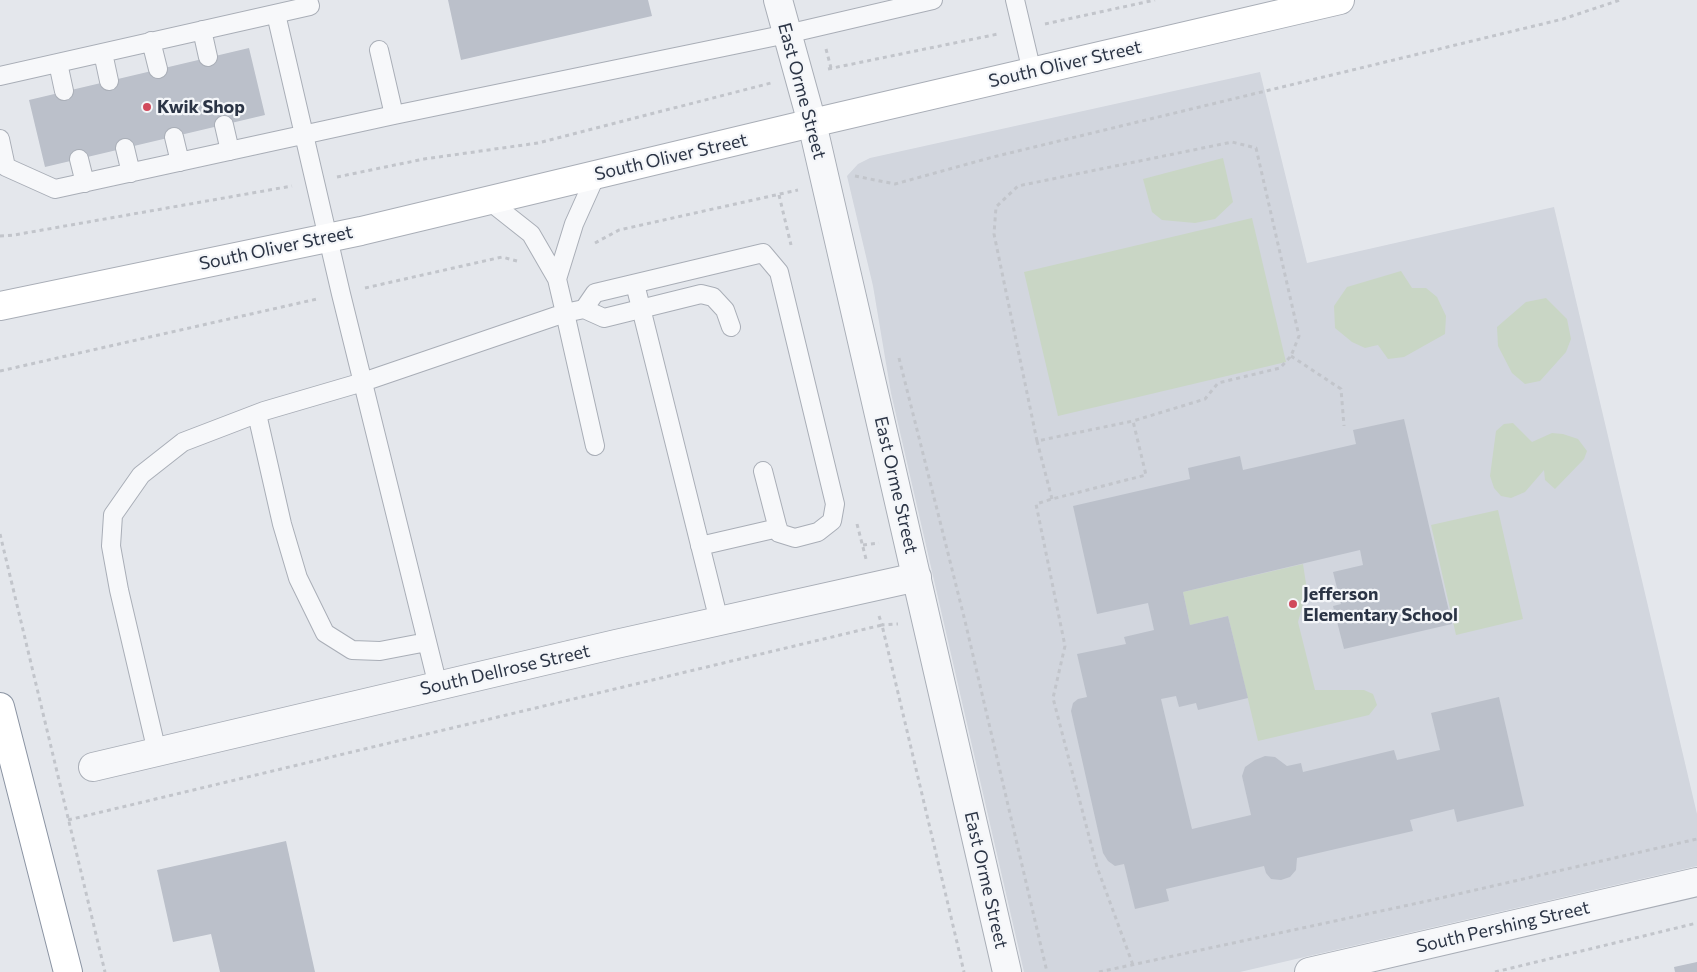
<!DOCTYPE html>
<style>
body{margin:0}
canvas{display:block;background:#e4e7ec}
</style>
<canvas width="1697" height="972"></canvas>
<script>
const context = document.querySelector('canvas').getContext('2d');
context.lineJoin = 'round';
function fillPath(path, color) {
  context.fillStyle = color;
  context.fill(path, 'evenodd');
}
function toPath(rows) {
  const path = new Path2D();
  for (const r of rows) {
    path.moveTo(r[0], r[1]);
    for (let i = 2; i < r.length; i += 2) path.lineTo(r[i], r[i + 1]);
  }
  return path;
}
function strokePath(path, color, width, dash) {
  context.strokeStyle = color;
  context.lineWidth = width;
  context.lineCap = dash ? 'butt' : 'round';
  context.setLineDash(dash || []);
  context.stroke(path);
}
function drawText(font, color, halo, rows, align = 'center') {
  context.font = font + ' Commissioner,sans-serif';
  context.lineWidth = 4.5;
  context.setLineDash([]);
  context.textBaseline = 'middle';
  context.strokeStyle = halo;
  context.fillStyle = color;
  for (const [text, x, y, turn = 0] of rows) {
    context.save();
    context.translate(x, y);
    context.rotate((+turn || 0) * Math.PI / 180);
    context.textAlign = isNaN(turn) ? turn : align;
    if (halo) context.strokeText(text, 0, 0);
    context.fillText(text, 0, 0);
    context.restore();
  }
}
fillPath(toPath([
 [1260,72,1307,263,1554,207,1697,814,1697,866,1240,972,1024,972,891,393,873,286,847,176,858,164,870,158]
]), '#d2d6de');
fillPath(toPath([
 [1223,158,1233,202,1215,219,1195,223,1162,220,1152,212,1143,179],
 [1252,218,1286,362,1058,416,1024,272],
 [1401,271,1412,288,1426,288,1437,297,1446,316,1445,334,1404,357,1388,359,1378,345,1365,348,1352,342,1335,328,1334,306,1347,287],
 [1546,298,1567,319,1571,339,1566,352,1540,381,1525,384,1512,373,1498,346,1497,327,1526,302],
 [1513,423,1532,442,1552,433,1563,434,1578,439,1587,451,1584,459,1555,489,1545,480,1544,470,1525,492,1511,498,1501,496,1494,488,1490,476,1496,431,1504,424],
 [1498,510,1523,619,1456,635,1431,525],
 [1303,564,1307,590,1298,622,1315,690,1364,690,1373,694,1377,705,1369,715,1258,741,1228,616,1190,625,1183,592]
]), '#c9d6c5');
fillPath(toPath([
 [448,0,648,0,652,16,461,60],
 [249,48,265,115,45,167,29,100],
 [1404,419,1452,624,1344,649,1333,606,1341,604,1333,572,1363,565,1360,550,1183,592,1190,625,1228,616,1248,698,1198,710,1196,703,1179,707,1176,696,1161,699,1192,829,1251,815,1242,776,1245,767,1255,760,1265,756,1275,757,1287,766,1301,763,1303,772,1394,750,1397,760,1440,750,1431,713,1499,697,1524,806,1457,822,1454,809,1410,820,1413,831,1297,858,1296,870,1290,877,1281,880,1271,879,1266,873,1264,866,1166,889,1169,901,1135,909,1124,864,1115,866,1108,861,1103,853,1071,711,1073,703,1078,699,1087,697,1077,654,1126,644,1124,637,1154,630,1148,603,1097,614,1073,506,1190,479,1188,468,1240,456,1243,470,1356,444,1353,430],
 [286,841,315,972,220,972,211,934,173,942,157,870],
 [1697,962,1697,972,1675,972,1674,967]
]), '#bbc0ca');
const service = toPath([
 [1015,0,1032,72],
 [276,14,341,294,438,686],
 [202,30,208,57],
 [151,41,158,69],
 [379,50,394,115],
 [103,53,109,81],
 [58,63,64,91],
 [0,76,310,6,308,0],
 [224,125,230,151],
 [174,137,180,162],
 [0,139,6,167,55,189,394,115,787,34,933,0],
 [125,148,131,173],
 [79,159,85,183],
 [488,200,531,234,557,279,565,313,584,309,604,318,701,294,713,297,725,310,731,327],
 [557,279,574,224,596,175],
 [635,284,719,621],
 [584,309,595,293,763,253,779,272,835,504,832,521,818,532,795,538,779,533,763,471],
 [257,414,282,524,298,578,325,633,352,650,380,651,427,642],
 [700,546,778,528],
 [157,752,119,590,111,546,113,515,141,475,183,442,264,411,363,382,565,313,595,446]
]);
const minor = toPath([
 [778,0,812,123,1007,972],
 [93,767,616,644,917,577],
 [1309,972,1697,882]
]);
const secondary = toPath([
 [0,306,361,231,812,123,1340,0]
]);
const motorway = toPath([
 [0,707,68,972]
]);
strokePath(service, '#a9aeb7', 20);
strokePath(minor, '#a9aeb7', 30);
strokePath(secondary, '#a9aeb7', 30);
strokePath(motorway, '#8b94a3', 30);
strokePath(toPath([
 [1045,24,1155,0],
 [826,49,831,68],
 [828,69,998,34],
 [855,176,895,184,993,157,1563,19,1620,0],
 [337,177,424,159,538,143,771,83],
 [779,195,791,245],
 [0,236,14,235,292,186],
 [595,243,619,230,798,190],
 [365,288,502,257,517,261],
 [1291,356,1341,389,1344,426],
 [899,358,965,621,1047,972],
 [0,371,317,299],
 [1037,441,994,234,996,207,1018,186,1232,142,1256,148,1299,336,1291,356,1280,368,1218,383,1205,399,1133,421],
 [1052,499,1037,441,1133,421,1146,475,1052,499,1036,504,1065,646,1053,698,1097,867,1133,965],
 [857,524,866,559],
 [0,534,105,972],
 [863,545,879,543],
 [879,616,882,625,898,624],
 [68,820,882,625,964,972],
 [1099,972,1432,900,1697,839],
 [1495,972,1697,923]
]), '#c2c5cb', 3, [4, 4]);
strokePath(service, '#f7f8fa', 18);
strokePath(minor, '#f7f8fa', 28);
strokePath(secondary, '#fff', 28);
strokePath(motorway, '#fff', 28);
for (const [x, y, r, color] of [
 [147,107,5,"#d1495b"],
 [1293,604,5,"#d1495b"]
]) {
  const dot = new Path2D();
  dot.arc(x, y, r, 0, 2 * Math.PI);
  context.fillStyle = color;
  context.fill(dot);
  strokePath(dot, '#f4f6f9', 2);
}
drawText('18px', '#2b3445', '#f4f6f9', [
 ["South Oliver Street",1065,64,-13],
 ["East Orme Street",802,91,75],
 ["South Oliver Street",671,157,-13],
 ["South Oliver Street",276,248,-12],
 ["East Orme Street",896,485,77],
 ["South Dellrose Street",505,670,-13],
 ["East Orme Street",986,880,77],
 ["South Pershing Street",1503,927,-13]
]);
drawText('bold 18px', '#2b3445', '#f4f6f9', [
 ["Kwik Shop",157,107],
 ["Jefferson",1303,594],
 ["Elementary School",1303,615]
], 'left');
</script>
